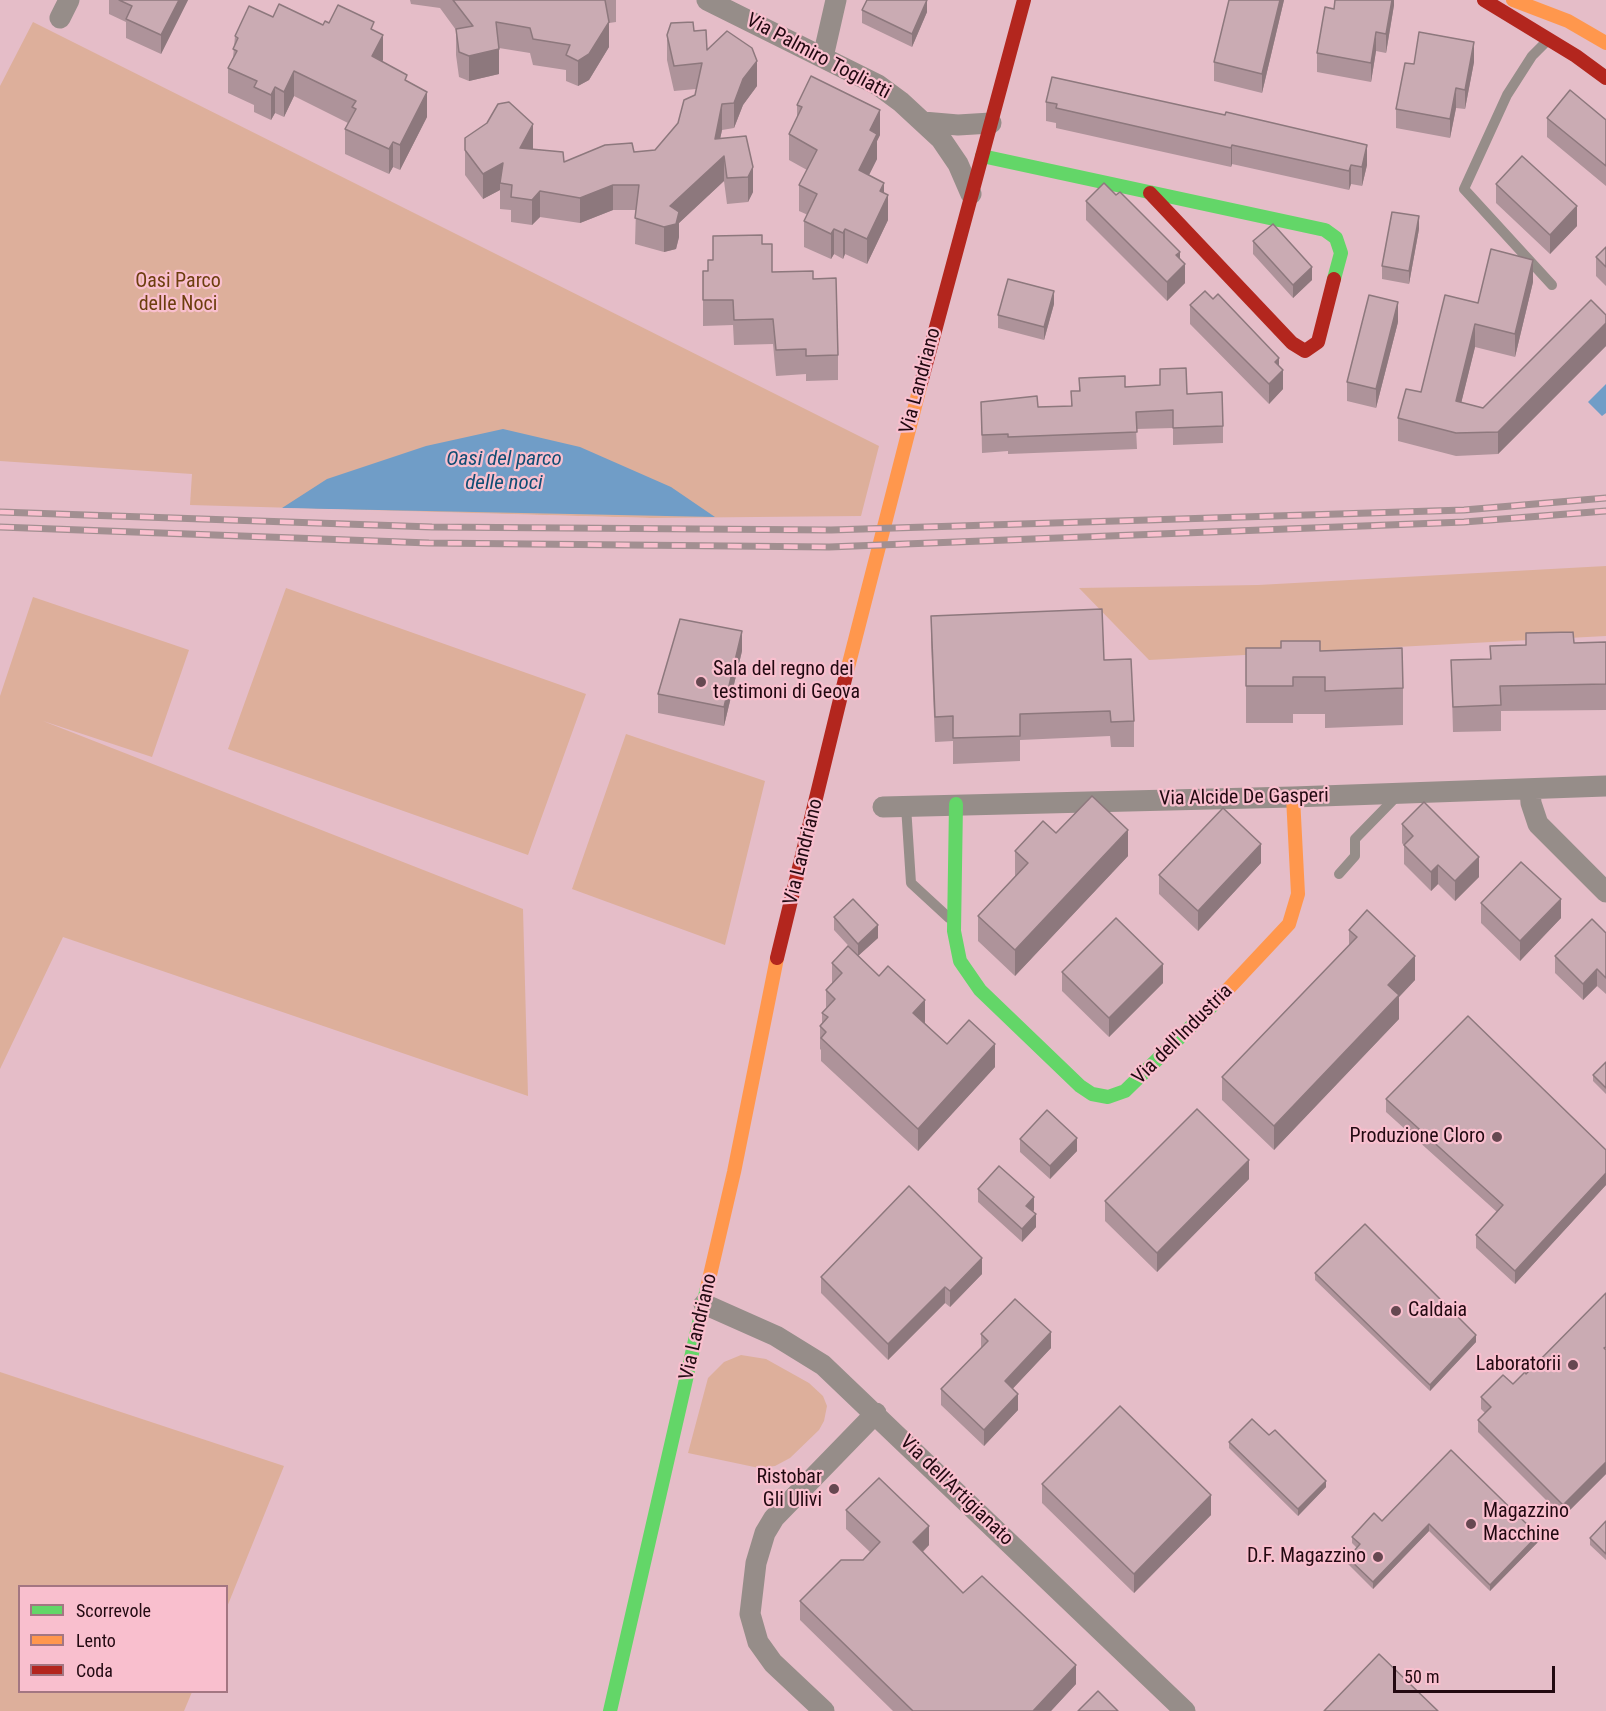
<!DOCTYPE html>
<style>
body{margin:0}
#map{position:relative;width:1606px;height:1711px;overflow:hidden;background:#e5bdc8;font-family:"Roboto Condensed",sans-serif}
canvas{display:block}
.legend{position:absolute;left:18px;top:1585px;width:210px;height:108px;box-sizing:border-box;background:#f9bfce;border:2px solid #a37682;margin:0;padding:8px 10px;list-style:none;font-size:18px;color:#220911}
.legend li{display:flex;align-items:center;gap:12px;height:30px}
.legend b{width:30px;border:2px solid #a37682}
.scale{position:absolute;left:1393px;top:1666px;width:162px;height:27px;box-sizing:border-box;border:3px solid #220911;border-top:0;padding-left:8px;font-size:18px;line-height:21px;white-space:nowrap;color:#220911;-webkit-text-stroke:4px #f9bfce;paint-order:stroke}
</style>
<div id="map">
<canvas width="1606" height="1711"></canvas>
<ul class="legend">
<li><b style="height:8px;background:#63d668"></b>Scorrevole</li>
<li><b style="height:8px;background:#ff974d"></b>Lento</li>
<li><b style="height:8px;background:#b3261e"></b>Coda</li>
</ul>
<div class="scale">50 m</div>
</div>
<script>
const context = document.querySelector('canvas').getContext('2d');
context.lineJoin = 'round';
function fillPath(path, color) {
  context.fillStyle = color;
  context.fill(path, 'evenodd');
}
function toPath(rows) {
  const path = new Path2D();
  for (const r of rows) {
    path.moveTo(r[0], r[1]);
    for (let i = 2; i < r.length; i += 2) path.lineTo(r[i], r[i + 1]);
  }
  return path;
}
function strokePath(path, color, width, dash) {
  context.strokeStyle = color;
  context.lineWidth = width;
  context.lineCap = dash ? 'butt' : 'round';
  context.setLineDash(dash || []);
  context.stroke(path);
}
function drawText(font, color, halo, rows, align = 'center') {
  context.font = font + ' "Roboto Condensed",sans-serif';
  context.lineWidth = 4.5;
  context.setLineDash([]);
  context.textBaseline = 'middle';
  context.strokeStyle = halo;
  context.fillStyle = color;
  for (const [text, x, y, turn = 0] of rows) {
    context.save();
    context.translate(x, y);
    context.rotate((+turn || 0) * Math.PI / 180);
    context.textAlign = isNaN(turn) ? turn : align;
    if (halo) context.strokeText(text, 0, 0);
    context.fillText(text, 0, 0);
    context.restore();
  }
}
fillPath(toPath([
 [33,22,879,446,861,516,650,518,190,505,192,474,0,461,0,86],
 [1606,566,1606,636,1149,660,1079,588,1258,585],
 [286,588,586,694,528,855,228,749],
 [33,597,189,650,152,757,43,721,523,909,528,1096,63,937,0,1069,0,696],
 [626,734,765,781,725,945,572,889],
 [741,1355,766,1359,809,1383,823,1396,827,1406,824,1421,819,1430,790,1458,775,1466,759,1468,688,1453,708,1378,724,1362],
 [0,1372,284,1466,227,1607,226,1586,20,1586,20,1692,192,1692,184,1711,0,1711]
]), '#ddaf9b');
fillPath(toPath([
 [1606,384,1606,413,1602,416,1588,402],
 [503,429,580,447,671,487,715,517,282,508,327,479,426,446]
]), '#709dc7');
fillPath(toPath([
 [279,508,650,518,718,518,715,520,418,515,281,511]
]), '#e5bdc8');
strokePath(toPath([
 [1547,41,1532,56,1507,95,1464,189,1552,285],
 [906,806,911,883,949,918],
 [1339,874,1355,856,1355,839,1399,794]
]), '#968d89', 10);
strokePath(toPath([
 [707,0,878,85,901,102,941,139,958,164,971,194],
 [60,18,69,0],
 [823,57,836,0],
 [923,122,958,125,991,123],
 [1530,789,1531,803,1538,824,1606,892],
 [883,807,1293,797,1606,786],
 [704,1304,776,1336,823,1365,1185,1711],
 [824,1711,773,1663,758,1642,750,1614,756,1563,765,1533,774,1518,876,1413]
]), '#968d89', 21);
strokePath(toPath([
 [982,156,1325,230,1336,238,1341,253,1334,279],
 [956,804,954,931,960,961,980,990,1080,1086,1092,1094,1108,1097,1125,1091,1215,1003],
 [610,1711,707,1288]
]), '#63d668', 14);
strokePath(toPath([
 [1513,0,1568,21,1606,43],
 [846,675,921,383],
 [1215,1003,1289,924,1298,894,1293,797],
 [707,1288,734,1172,777,958]
]), '#ff974d', 14);
strokePath(toPath([
 [1484,0,1576,56,1606,78],
 [1150,193,1292,343,1305,351,1318,342,1334,279],
 [921,383,1024,0],
 [777,958,846,675]
]), '#b3261e', 14);
const rail = toPath([
 [0,512,432,527,831,530,1464,510,1606,498],
 [0,527,429,543,829,547,1464,522,1606,511]
]);
strokePath(rail, '#a28f91', 7);
strokePath(rail, '#f9bfce', 4.5, [14]);
fillPath(toPath([
 [109,0,188,0,161,54,126,38,126,22,109,14],
 [410,0,616,0,616,22,609,23,609,47,589,80,578,86,566,81,566,70,533,65,530,53,499,48,499,74,469,81,459,77,456,55,456,30,440,8,411,4],
 [1229,0,1284,0,1262,93,1214,81,1214,62],
 [1394,0,1394,5,1386,53,1376,51,1371,82,1317,72,1317,53,1334,9],
 [862,10,927,12,912,47,862,23],
 [273,17,323,25,329,23,374,30,383,60,382,61,407,81,427,117,400,170,393,167,389,174,345,154,345,129,348,123,294,96,284,117,275,113,271,120,254,112,254,105,228,93,228,68,233,58,235,36],
 [694,31,707,50,757,86,743,105,734,128,722,130,720,139,746,136,753,192,748,202,727,204,724,181,679,223,679,237,676,249,664,252,635,244,636,210,613,210,580,223,540,217,532,225,511,222,511,210,500,209,500,190,483,199,465,175,465,138,533,149,564,162,634,152,655,150,678,123,695,95,696,89,674,91,667,60,667,35],
 [1474,62,1465,109,1456,108,1450,138,1396,128,1396,109,1414,64],
 [1046,102,1367,165,1362,186,1351,184,1349,190,1232,164,1231,167,1056,128,1056,123,1046,121],
 [797,105,880,135,877,141,877,159,869,175,884,193,888,220,867,264,845,254,843,259,834,254,831,259,804,247,804,221,808,215,799,211,799,185,807,170,789,160,789,134,797,118],
 [1547,118,1606,120,1606,186,1547,137],
 [1496,184,1577,226,1550,254,1496,203],
 [1086,201,1185,283,1167,301,1086,220],
 [1419,229,1409,284,1382,279,1382,266],
 [713,236,762,244,772,272,813,279,838,355,838,380,806,381,806,374,776,376,773,344,734,345,733,325,703,326,703,271,708,271,713,260],
 [1253,241,1312,280,1293,298,1253,254],
 [1606,247,1606,286,1596,276,1596,257],
 [1533,282,1515,357,1475,347,1461,403,1483,408,1606,315,1606,346,1498,454,1456,456,1398,441,1398,418,1421,392,1478,303],
 [1054,304,1044,340,998,328,998,315],
 [1190,305,1283,389,1269,404,1190,324],
 [1398,322,1376,408,1347,401,1347,382],
 [1160,369,1223,426,1223,443,1173,445,1173,428,1136,429,1137,449,1008,454,1008,451,982,453,981,402,1038,407,1071,406,1071,391,1079,391,1079,378,1125,387,1160,385],
 [931,616,1104,660,1134,721,1134,747,1111,747,1110,736,1020,740,1020,761,953,764,953,741,935,742,931,641],
 [1606,642,1606,710,1501,711,1501,731,1453,732,1451,660,1490,659,1490,646],
 [1246,648,1320,651,1403,688,1403,725,1325,728,1325,714,1293,714,1293,723,1246,723],
 [742,651,724,726,658,713,658,694],
 [1402,824,1479,877,1455,901,1438,884,1431,891,1404,864,1404,846,1402,843],
 [1056,833,1128,856,1015,976,978,941,978,916,1015,877,1015,851],
 [1261,863,1198,931,1159,894,1159,875],
 [1481,903,1561,918,1520,961,1481,923],
 [834,917,878,938,858,956,925,1023,947,1044,995,1067,918,1151,821,1061,821,1050,820,1049,820,1026,822,1023,822,1013,826,1009,826,990,832,983,832,963,857,955,834,930],
 [1349,930,1415,980,1399,997,1399,1019,1274,1150,1222,1100,1222,1077,1349,945],
 [1606,933,1606,994,1597,986,1583,1000,1555,973,1555,956],
 [1062,972,1163,983,1109,1037,1062,991],
 [1606,1062,1606,1094,1593,1081,1593,1075],
 [1386,1099,1606,1150,1606,1185,1515,1284,1476,1248,1476,1235,1497,1212,1386,1112],
 [1020,1139,1077,1151,1050,1179,1020,1152],
 [1249,1179,1157,1272,1105,1221,1105,1201],
 [978,1189,1034,1210,1033,1212,1036,1227,1022,1242,978,1202],
 [1315,1273,1476,1342,1430,1391,1315,1280],
 [982,1274,950,1307,945,1303,888,1360,821,1293,821,1277],
 [1606,1293,1606,1474,1563,1517,1478,1432,1478,1420,1485,1413,1481,1409,1481,1397,1513,1384,1526,1374],
 [981,1334,1051,1348,1012,1389,1018,1410,984,1446,941,1405,941,1389,981,1348],
 [1269,1435,1326,1487,1298,1516,1229,1448,1229,1442],
 [1451,1450,1538,1542,1490,1591,1429,1531,1373,1589,1348,1564,1348,1558,1357,1548,1352,1543,1352,1537,1382,1521],
 [1042,1484,1211,1515,1134,1593,1042,1503],
 [846,1510,929,1545,923,1552,963,1593,1076,1684,1051,1711,893,1711,800,1620,800,1601,863,1560,870,1552,846,1529],
 [1606,1521,1606,1560,1590,1545,1590,1538]
]), '#ae939a');
fillPath(toPath([
 [179,0,188,0,161,54,161,35],
 [927,0,927,12,912,47,912,34],
 [1280,0,1284,0,1262,93,1262,74],
 [1392,0,1394,0,1394,5,1386,53,1386,34],
 [609,22,609,47,589,80,578,86,578,61],
 [1376,32,1376,51,1371,82,1371,63],
 [383,35,383,60,372,81,372,56],
 [1474,42,1474,62,1465,109,1465,90],
 [499,49,499,74,469,81,469,56],
 [757,61,757,86,743,105,734,128,734,103,743,79],
 [294,71,294,96,284,117,284,92],
 [275,87,275,113,271,120,271,95],
 [1456,88,1456,108,1450,138,1450,119],
 [427,92,427,117,400,170,400,145],
 [722,104,722,130,715,163,724,156,724,181,679,223,679,237,676,249,664,252,664,227,670,206,715,139],
 [880,110,880,135,877,141,877,159,859,195,859,170,870,130],
 [533,124,533,150,520,148],
 [393,142,393,167,389,174,389,149],
 [1232,145,1232,164,1231,167,1231,148],
 [1367,145,1367,165,1362,186,1362,167],
 [503,163,500,183,500,190,483,199,483,174],
 [1351,165,1351,184,1349,190,1349,171],
 [753,167,753,192,748,202,748,177],
 [884,183,884,203,888,195,888,220,867,264,867,239,880,191],
 [613,185,613,210,580,223,580,198],
 [540,191,540,217,532,225,532,200],
 [1577,206,1577,226,1550,254,1550,235],
 [1419,216,1419,229,1409,284,1409,271],
 [834,229,834,254,831,259,831,234],
 [845,229,845,254,843,259,843,233],
 [1180,252,1180,269,1185,264,1185,283,1167,301,1167,282,1176,255],
 [1533,260,1533,282,1515,357,1515,334],
 [1312,267,1312,280,1293,298,1293,285],
 [1054,291,1054,304,1044,340,1044,327],
 [1398,302,1398,322,1376,408,1376,389],
 [1606,323,1606,346,1498,454,1498,432],
 [1475,324,1475,347,1456,424,1456,401],
 [1279,358,1279,374,1283,370,1283,389,1269,404,1269,384,1275,362],
 [742,631,742,651,724,726,724,707],
 [1128,830,1128,856,1015,976,1015,950],
 [1261,844,1261,863,1198,931,1198,911],
 [1479,857,1479,877,1455,901,1455,881],
 [1438,865,1438,884,1431,891,1431,872],
 [1561,899,1561,918,1520,961,1520,941],
 [878,925,878,938,858,956,858,944],
 [1415,956,1415,980,1399,997,1399,1019,1274,1150,1274,1126,1388,985],
 [1163,964,1163,983,1109,1037,1109,1018],
 [1597,969,1597,986,1583,1000,1583,984],
 [925,1000,925,1023,913,1036,913,1013],
 [995,1044,995,1067,918,1151,918,1129],
 [1077,1138,1077,1151,1050,1179,1050,1166],
 [1249,1160,1249,1179,1157,1272,1157,1253],
 [1606,1173,1606,1185,1515,1284,1515,1271],
 [1034,1197,1034,1210,1026,1219,1026,1206],
 [1036,1214,1036,1227,1022,1242,1022,1229],
 [982,1258,982,1274,950,1307,950,1291],
 [945,1287,945,1303,888,1360,888,1344],
 [1051,1332,1051,1348,1005,1397,1005,1381],
 [1476,1335,1476,1342,1430,1391,1430,1385],
 [1018,1394,1018,1410,984,1446,984,1430],
 [1606,1462,1606,1474,1563,1517,1563,1505],
 [1326,1481,1326,1487,1298,1516,1298,1509],
 [1211,1495,1211,1515,1134,1593,1134,1574],
 [1429,1524,1429,1531,1373,1589,1373,1582],
 [929,1526,929,1545,913,1561,913,1542],
 [1538,1535,1538,1542,1490,1591,1490,1585],
 [1076,1665,1076,1684,1051,1711,1033,1711]
]), '#8d787d');
const building = toPath([
 [119,0,179,0,161,35,126,19,132,6,119,0],
 [453,0,605,0,609,22,589,54,578,61,566,55,570,45,533,39,530,28,496,22,499,49,469,56,459,52,456,29,473,26,453,0],
 [867,0,927,0,912,34,862,10,867,0],
 [1229,0,1280,0,1262,74,1214,62,1229,0],
 [1335,0,1392,0,1386,34,1376,32,1371,63,1317,53,1325,7,1334,9,1335,0],
 [279,4,323,25,325,21,329,23,338,5,374,22,371,29,383,35,372,56,407,75,405,80,427,92,400,145,393,142,389,149,345,129,356,109,352,107,356,101,294,71,284,92,275,87,271,95,254,87,257,81,228,68,237,51,233,49,238,38,235,36,249,6,273,17,279,4],
 [693,22,694,31,706,30,707,50,727,31,752,48,757,61,743,79,734,103,722,104,715,139,746,136,753,167,748,177,727,178,724,156,670,206,679,212,676,224,664,227,635,218,639,185,613,185,580,198,540,191,532,200,511,197,512,185,500,183,503,163,483,174,465,150,465,138,487,123,498,104,509,102,533,124,520,148,563,152,564,162,605,145,632,143,634,152,655,150,678,123,684,100,695,95,702,63,674,66,667,35,671,23,693,22],
 [1419,32,1474,42,1465,90,1456,88,1450,119,1396,109,1405,63,1414,64,1419,32],
 [811,76,880,110,870,130,877,134,859,170,884,183,880,191,888,195,867,239,845,229,843,233,834,229,831,234,804,221,817,194,799,185,817,150,789,134,802,107,797,105,811,76],
 [1052,77,1225,115,1226,112,1367,145,1362,167,1351,165,1349,171,1232,145,1231,148,1056,108,1057,104,1046,102,1052,77],
 [1570,90,1606,120,1606,166,1547,118,1570,90],
 [1522,156,1577,206,1550,235,1496,184,1522,156],
 [1104,183,1116,195,1120,192,1180,252,1176,255,1185,264,1167,282,1086,201,1104,183],
 [1392,212,1419,216,1409,271,1382,266,1392,212],
 [1273,224,1312,267,1293,285,1253,241,1273,224],
 [762,235,762,244,772,244,772,272,813,271,813,279,836,278,838,355,806,356,806,349,776,350,773,319,734,320,733,300,703,300,703,271,708,271,708,260,713,260,713,236,762,235],
 [1606,247,1606,267,1596,257,1606,247],
 [1491,249,1533,260,1515,334,1475,324,1456,401,1483,408,1591,300,1606,315,1606,323,1498,432,1456,433,1398,418,1406,389,1421,392,1445,295,1478,303,1491,249],
 [1008,279,1054,291,1044,327,998,315,1008,279],
 [1205,291,1213,299,1218,294,1279,358,1275,362,1283,370,1269,384,1190,305,1205,291],
 [1369,295,1398,302,1376,389,1347,382,1369,295],
 [1186,368,1187,394,1222,392,1223,426,1173,428,1173,410,1136,412,1137,432,1008,437,1008,434,982,435,981,402,1037,396,1038,407,1072,406,1071,391,1080,391,1079,378,1125,376,1125,387,1160,385,1160,369,1186,368],
 [1102,609,1104,660,1131,659,1134,721,1111,722,1110,711,1020,714,1020,736,953,738,953,716,935,717,931,616,1102,609],
 [680,619,742,631,724,707,658,694,680,619],
 [1573,632,1574,643,1606,642,1606,684,1500,686,1501,705,1453,707,1451,660,1491,659,1490,646,1526,645,1526,633,1573,632],
 [1281,641,1320,641,1320,651,1402,648,1403,688,1325,691,1325,677,1293,677,1293,686,1246,686,1246,648,1281,648,1281,641],
 [1092,796,1128,830,1015,950,978,916,1028,863,1015,851,1043,821,1056,833,1092,796],
 [1424,802,1479,857,1455,881,1438,865,1431,872,1404,845,1413,836,1402,824,1424,802],
 [1223,808,1261,844,1198,911,1159,875,1223,808],
 [1521,862,1561,899,1520,941,1481,903,1521,862],
 [853,899,878,925,858,944,834,917,853,899],
 [1367,910,1415,956,1388,985,1399,995,1274,1126,1222,1077,1357,937,1349,930,1367,910],
 [1116,918,1163,964,1109,1018,1062,972,1116,918],
 [1592,919,1606,933,1606,978,1597,969,1583,984,1555,956,1592,919],
 [848,946,879,976,888,966,925,1000,913,1013,947,1044,969,1020,995,1044,918,1129,821,1038,826,1032,820,1026,828,1017,822,1013,835,999,826,990,842,973,832,963,848,946],
 [1468,1016,1606,1150,1606,1173,1515,1271,1476,1235,1503,1205,1386,1099,1468,1016],
 [1606,1062,1606,1088,1593,1075,1606,1062],
 [1197,1109,1249,1160,1157,1253,1105,1201,1197,1109],
 [1047,1110,1077,1138,1050,1166,1020,1139,1047,1110],
 [999,1166,1034,1197,1026,1206,1036,1214,1022,1229,978,1189,999,1166],
 [909,1186,982,1258,950,1291,945,1287,888,1344,821,1277,909,1186],
 [1365,1224,1476,1335,1430,1385,1315,1273,1365,1224],
 [1606,1293,1606,1347,1604,1348,1606,1350,1606,1462,1563,1505,1478,1420,1491,1407,1481,1397,1503,1375,1513,1384,1525,1372,1526,1374,1606,1293],
 [1015,1299,1051,1332,1005,1381,1018,1394,984,1430,941,1389,988,1341,981,1334,1015,1299],
 [1120,1406,1211,1495,1134,1574,1042,1484,1120,1406],
 [1252,1419,1269,1435,1275,1430,1326,1481,1298,1509,1229,1442,1252,1419],
 [1451,1450,1538,1535,1490,1585,1429,1524,1373,1582,1348,1558,1360,1544,1352,1537,1374,1513,1382,1521,1451,1450],
 [879,1478,929,1526,913,1542,963,1593,982,1576,1076,1665,1033,1711,913,1711,800,1601,841,1560,863,1560,880,1542,846,1510,879,1478],
 [1606,1521,1606,1554,1590,1538,1606,1521],
 [1379,1654,1438,1711,1324,1711,1379,1654],
 [1098,1691,1118,1711,1078,1711,1098,1691]
]);
fillPath(building, '#caabb3');
strokePath(building, '#8d787d', 1.5);
for (const [x, y, r, color] of [
 [701,682,6,"#664851"],
 [1497,1137,6,"#664851"],
 [1396,1311,6,"#664851"],
 [1573,1365,6,"#664851"],
 [834,1489,6,"#664851"],
 [1471,1524,6,"#664851"],
 [1378,1557,6,"#664851"]
]) {
  const dot = new Path2D();
  dot.arc(x, y, r, 0, 2 * Math.PI);
  context.fillStyle = color;
  context.fill(dot);
  strokePath(dot, '#f9bfce', 2);
}
drawText('20px', '#220911', '#f9bfce', [
 ["Via Palmiro Togliatti",818,57,28],
 ["Via Landriano",921,381,-75],
 ["Via Alcide De Gasperi",1244,798,-1],
 ["Via Landriano",804,852,-76],
 ["Via dell'Industria",1183,1035,-45],
 ["Via Landriano",699,1327,-77],
 ["Via dell'Artigianato",956,1491,44]
]);
drawText('20px', '#6c3e0e', '#f9bfce', [
 ["Oasi Parco",178,282],
 ["delle Noci",178,305]
]);
drawText('20px', '#220911', '#f9bfce', [
 ["Sala del regno dei",713,670,"left"],
 ["testimoni di Geova",713,693,"left"],
 ["Produzione Cloro",1485,1137],
 ["Caldaia",1408,1311,"left"],
 ["Laboratorii",1561,1365],
 ["Ristobar",822,1478],
 ["Gli Ulivi",822,1501],
 ["Magazzino",1483,1512,"left"],
 ["Macchine",1483,1535,"left"],
 ["D.F. Magazzino",1366,1557]
], 'right');
drawText('italic 21px', '#104d73', '#f9bfce', [
 ["Oasi del parco",504,460],
 ["delle noci",504,484]
]);
</script>
